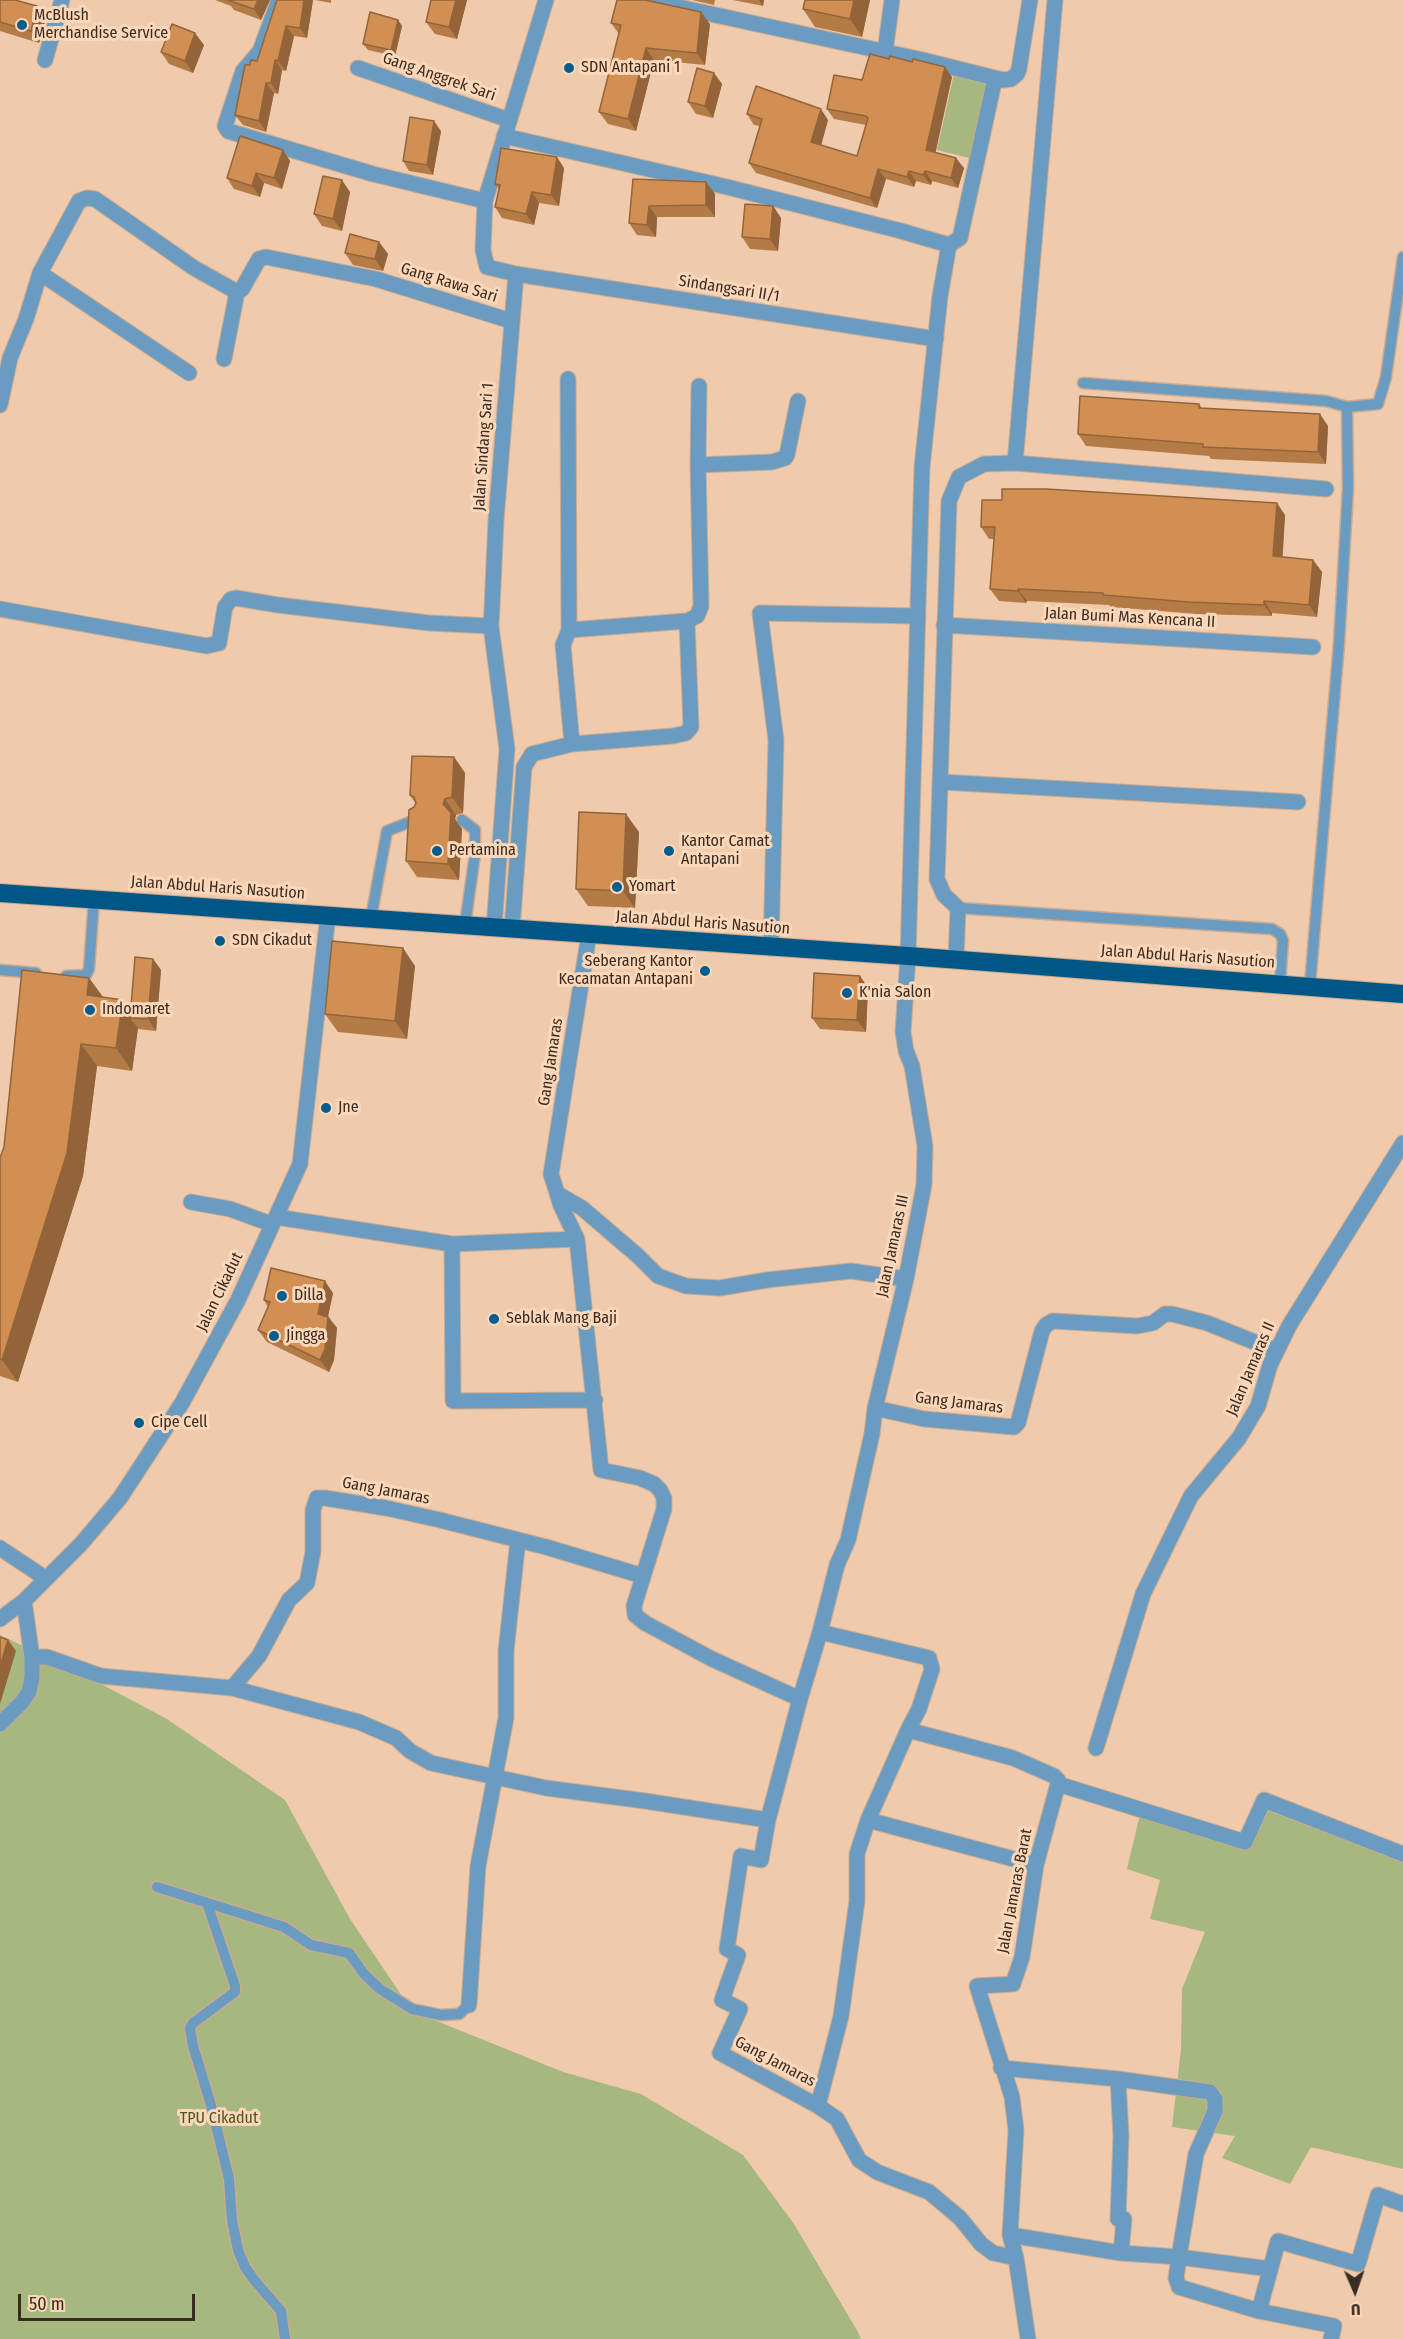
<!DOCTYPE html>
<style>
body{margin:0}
#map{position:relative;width:1403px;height:2339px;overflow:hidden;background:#efcaac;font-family:"Fira Sans Condensed",sans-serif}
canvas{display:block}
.north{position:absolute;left:1325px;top:2261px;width:60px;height:60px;-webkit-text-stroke:4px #fdd7b9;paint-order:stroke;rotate:178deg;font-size:16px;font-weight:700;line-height:24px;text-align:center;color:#3a2c20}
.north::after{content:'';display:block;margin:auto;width:21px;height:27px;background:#3a2c20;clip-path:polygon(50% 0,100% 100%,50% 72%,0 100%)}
.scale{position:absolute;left:18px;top:2294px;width:177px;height:27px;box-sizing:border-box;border:3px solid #3a2c20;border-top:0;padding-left:8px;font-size:18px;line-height:21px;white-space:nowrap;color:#3a2c20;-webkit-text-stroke:4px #fdd7b9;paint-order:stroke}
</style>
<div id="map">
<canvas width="1403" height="2339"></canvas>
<div class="north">U</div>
<div class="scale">50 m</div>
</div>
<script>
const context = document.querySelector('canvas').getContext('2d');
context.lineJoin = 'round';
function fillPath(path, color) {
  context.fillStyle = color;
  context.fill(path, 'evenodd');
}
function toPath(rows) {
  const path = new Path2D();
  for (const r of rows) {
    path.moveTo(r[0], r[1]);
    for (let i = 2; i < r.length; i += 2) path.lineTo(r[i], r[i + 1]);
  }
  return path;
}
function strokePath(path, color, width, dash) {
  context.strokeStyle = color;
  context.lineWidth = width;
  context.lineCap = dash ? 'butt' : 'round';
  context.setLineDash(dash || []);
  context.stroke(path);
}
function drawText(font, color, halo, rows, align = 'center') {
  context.font = font + ' "Fira Sans Condensed",sans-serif';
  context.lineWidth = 6;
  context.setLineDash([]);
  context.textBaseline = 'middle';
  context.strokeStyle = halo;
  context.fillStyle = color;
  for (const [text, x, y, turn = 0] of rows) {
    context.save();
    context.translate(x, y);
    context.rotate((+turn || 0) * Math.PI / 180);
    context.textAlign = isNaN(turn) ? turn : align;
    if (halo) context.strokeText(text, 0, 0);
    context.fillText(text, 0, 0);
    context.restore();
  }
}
fillPath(toPath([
 [954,74,990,82,973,159,937,150],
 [0,1635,88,1677,167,1719,285,1800,350,1919,412,2011,563,2072,641,2094,743,2155,794,2224,858,2332,861,2339,0,2339],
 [1264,1800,1403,1854,1403,2169,1311,2147,1290,2184,1222,2158,1235,2136,1172,2127,1181,2049,1182,1989,1205,1932,1150,1919,1160,1880,1127,1869,1141,1810,1245,1842]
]), '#a7b780');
const lane = toPath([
 [1083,383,1326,401,1347,407,1348,488,1339,643,1310,985],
 [1347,407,1378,404,1386,377,1403,257],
 [462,820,475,830,475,854,465,925],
 [958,908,1272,929,1280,934,1283,940,1280,983],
 [371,918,387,831,420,818],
 [0,970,36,973],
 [66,976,86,975,89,969,94,899],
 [157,1887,284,1927,311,1945,349,1953,364,1974,380,1989,412,2009,441,2015,459,2014,469,2005],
 [207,1903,235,1986,235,1992,193,2023,190,2028,193,2046,211,2105,229,2179,232,2220,238,2250,245,2267,255,2281,281,2311,285,2339]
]);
const street = toPath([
 [279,0,260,51,243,71,225,126,228,131,373,174,485,201],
 [646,0,923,60,1003,80,1011,79,1017,74,1019,69,1030,0],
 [885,52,892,0],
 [45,60,62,0],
 [358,68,509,120],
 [995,78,960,238,949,245,940,296,922,467,908,956,903,1032,906,1051,912,1066,925,1146,924,1185,906,1279,875,1408,872,1434,848,1540,837,1565,820,1632,929,1658,932,1669,919,1709,908,1730,1013,1758,1054,1776,1058,1780,1058,1784,1036,1865,1022,1957,1013,1984,977,1986,1012,2097,1016,2130,1010,2235,1016,2258,1028,2339],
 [504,136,727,187,901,231,949,245],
 [40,273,189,373],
 [516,274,936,339],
 [224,359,237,292,242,289,259,259,266,257,376,279,511,321],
 [568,379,569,630],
 [0,405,10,358,26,319,40,273,79,201,87,198,95,199,194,268,237,292],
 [1015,463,1055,0],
 [698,465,772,462,785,458,787,455,798,401],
 [0,609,207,646,219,643,225,607,231,599,236,598,278,605,429,623,491,626],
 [944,625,1313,647],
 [572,744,563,645,569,630,687,621],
 [941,782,1298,802],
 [494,928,507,749,491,626,492,608,496,520,516,274,487,267,483,250,485,201,546,0],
 [512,929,524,767,532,754,572,744,673,736,686,733,691,727,687,621,697,616,701,606,698,465,699,386],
 [589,934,551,1174,561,1206,577,1239,601,1470,640,1478,654,1484,660,1490,664,1498,664,1509,634,1606,635,1615,645,1623,712,1659,800,1699],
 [771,948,776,740,760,613,917,616],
 [956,959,958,908,944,895,937,879,949,501,959,477,984,464,1015,463,1326,489],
 [558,1194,582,1208,638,1256,658,1276,686,1286,720,1288,767,1280,851,1271,906,1279],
 [191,1202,230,1209,271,1224],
 [276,1217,452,1244,577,1239],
 [452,1244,453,1401,595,1400],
 [875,1408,924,1419,1014,1427,1018,1423,1042,1331,1046,1325,1053,1321,1137,1326,1153,1323,1165,1314,1172,1314,1207,1323,1277,1351],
 [0,1548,45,1578],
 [0,1619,24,1601,81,1544,120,1498,182,1403,238,1300,300,1164,328,915],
 [820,1632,800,1699,768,1820,761,1860,741,1856,727,1949,738,1955,722,2000,740,2009,720,2053,818,2106,837,2119,859,2160,877,2172,929,2192,960,2218,981,2244,993,2253,1016,2258],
 [32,1657,47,1657,101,1676,232,1688,359,1722,396,1738,410,1751,431,1763,546,1788,645,1801,768,1820],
 [232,1688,259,1656,289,1600,307,1583,313,1552,313,1510,317,1498,325,1498,386,1508,440,1520,546,1547,643,1576],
 [0,1724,22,1702,29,1692,32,1677,32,1657,24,1601],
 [1096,1748,1143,1594,1191,1496,1239,1438,1258,1406,1270,1365,1289,1326,1403,1143],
 [1058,1784,1245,1842,1264,1800,1403,1854],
 [868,1820,1036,1865],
 [469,2005,478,1866,506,1718,506,1651,518,1540],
 [1001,2068,1118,2079,1210,2092,1215,2099,1215,2111,1196,2154,1179,2257,1270,2269],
 [1118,2079,1121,2136,1118,2219,1124,2219,1121,2253],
 [818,2106,841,2016,857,1901,857,1854,868,1820,908,1730],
 [1010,2235,1121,2253,1179,2257,1176,2278,1179,2287,1259,2311,1334,2326,1331,2339],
 [1259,2311,1278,2241,1358,2264,1378,2195,1403,2204]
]);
const highway = toPath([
 [0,893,908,956,1403,994]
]);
strokePath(lane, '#cbaa90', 13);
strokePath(street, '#cbaa90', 17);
strokePath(highway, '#cbaa90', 20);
strokePath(lane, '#6a9cc1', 10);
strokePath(street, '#6a9cc1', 15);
strokePath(highway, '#005785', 18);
fillPath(toPath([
 [0,0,37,6,46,18,39,43,0,31],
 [215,0,270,0,261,20,234,10,231,6],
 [277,0,313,0,307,38,294,36,286,71,282,70,278,94,274,93,266,132,243,125,235,115,250,65,257,61],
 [315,0,331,0,331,3],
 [431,0,467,0,457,39,435,34,426,22],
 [692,0,715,0,714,5],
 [733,0,764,0,763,6],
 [805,0,870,0,862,37,815,27,803,9],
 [398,20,402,26,395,56,368,50,363,44],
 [611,23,710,24,705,65,654,60,636,131,608,124,599,112,619,34],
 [204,45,193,73,169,64,161,52],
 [714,73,722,84,713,118,696,114,688,102],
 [952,77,935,152,964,168,958,188,932,181,931,185,916,181,914,187,886,179,877,208,756,173,749,163,760,126,754,125,747,114,828,120,821,145,857,156,866,125,834,119,827,109,862,80],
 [441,131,433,175,409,171,403,161],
 [283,150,290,161,282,189,264,183,260,197,234,189,227,178],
 [564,168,559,206,539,203,534,225,502,218,495,207,499,189,495,184],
 [633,179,706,182,715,194,715,217,657,217,656,237,637,235,629,223],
 [350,192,342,231,322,226,314,214],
 [773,206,781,218,778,251,750,249,742,237],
 [379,242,388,254,383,271,353,265,345,253],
 [1199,404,1202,408,1328,426,1326,464,1211,459,1209,456,1086,446,1078,434],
 [1285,515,1282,557,1313,560,1322,572,1317,617,1272,613,1272,616,1197,614,1111,607,1109,605,1027,601,1026,603,999,601,990,589,994,539,989,539,981,527],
 [454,757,465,773,463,813,456,815,455,819,462,829,459,880,417,877,406,861,414,807,416,804,410,795],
 [639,832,635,908,588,906,576,889],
 [153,959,161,970,156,1031,138,1029,138,1028,132,1071,97,1066,83,1176,18,1382,0,1376,0,1158,89,978,103,997,123,1000,131,1011],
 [415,966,407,1039,338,1032,325,1014],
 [860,976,868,988,866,1032,820,1029,812,1018],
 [333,1293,328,1316,337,1328,334,1360,329,1372,267,1342,258,1330,268,1307,264,1300]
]), '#b57b47');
fillPath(toPath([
 [258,0,270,0,261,20,254,9],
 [304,0,313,0,307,38,300,28],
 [456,0,467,0,457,39,449,27],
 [759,0,764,0,763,6],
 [854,0,870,0,862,37,850,19],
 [37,6,46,18,39,43,31,31],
 [701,12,710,24,705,65,697,53],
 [398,20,402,26,395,56,391,50],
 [286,26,294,36,286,71,278,61],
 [195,33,204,45,193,73,185,61],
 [646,48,654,60,636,131,628,119],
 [275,60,282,70,278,94,271,83],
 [945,67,952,77,934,160,926,150],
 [714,73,722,84,713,118,705,106],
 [266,83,274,93,266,132,259,121],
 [821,109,828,120,819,153,811,142],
 [434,121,441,131,433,175,427,165],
 [283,150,290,161,282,189,274,178],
 [557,157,564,168,559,206,551,195],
 [956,158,964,168,958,188,951,178],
 [878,169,886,179,877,208,870,198],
 [909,171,916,181,914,187,907,177],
 [925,171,932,181,931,185,923,175],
 [256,173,264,183,260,197,252,186],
 [342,180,350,192,342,231,333,219],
 [706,182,715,194,715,217,706,205],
 [532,192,539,203,534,225,526,214],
 [649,206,657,217,656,237,647,225],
 [773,206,781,218,778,251,770,239],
 [379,242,388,254,383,271,375,259],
 [1320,414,1328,426,1326,464,1318,452],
 [1277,503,1285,515,1282,568,1273,556],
 [1313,560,1322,572,1317,617,1309,605],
 [1018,589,1027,601,1026,603,1018,591],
 [1264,601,1272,613,1272,616,1264,605],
 [454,757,465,773,463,813,452,797],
 [445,799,456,815,455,819,462,829,459,880,448,864,443,804],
 [626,814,639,832,635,908,623,891],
 [403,948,415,966,407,1039,395,1021],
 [153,959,161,970,156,1031,148,1019],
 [860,976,868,988,866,1032,857,1020],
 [89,978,105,1000,87,995],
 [123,1000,136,1018,130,1018,138,1028,132,1071,116,1048],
 [81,1044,97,1066,83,1176,18,1382,2,1360],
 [325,1281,333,1293,326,1326,318,1314],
 [328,1317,337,1328,334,1360,329,1372,320,1360],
 [8,1640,16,1651,0,1704,0,1666]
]), '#93643a');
const building = toPath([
 [0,0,15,0,37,6,31,31,0,22,0,0],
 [227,0,258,0,254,9,227,0],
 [277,0,304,0,300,28,286,26,278,61,275,60,271,83,266,83,259,121,235,115,245,65,250,65,251,60,257,61,277,0],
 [431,0,456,0,449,27,426,22,431,0],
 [617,0,645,0,701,12,697,53,646,48,628,119,599,112,621,25,611,23,617,0],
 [805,0,854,0,850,19,803,9,805,0],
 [370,12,398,20,391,50,363,44,370,12],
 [172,24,195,33,185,61,161,52,172,24],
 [870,54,889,59,890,56,912,62,913,59,945,67,926,150,956,158,951,178,925,171,923,175,909,171,907,177,878,169,870,198,749,163,762,119,747,114,756,86,821,109,811,142,857,156,868,118,866,116,827,109,834,75,862,80,870,54],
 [697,68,714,73,705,106,688,102,697,68],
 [410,117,434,121,427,165,403,161,410,117],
 [240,136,283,150,274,178,256,173,252,186,227,178,240,136],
 [501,148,557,157,551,195,532,192,526,214,495,207,500,185,495,184,501,148],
 [323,176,342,180,333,219,314,214,323,176],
 [633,179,706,182,706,205,649,206,647,225,629,223,633,179],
 [745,204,773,206,770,239,742,237,745,204],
 [350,234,379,242,375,259,345,253,350,234],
 [1080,396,1199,404,1199,408,1320,414,1318,452,1203,447,1203,444,1078,434,1080,396],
 [1002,489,1046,489,1277,503,1273,556,1313,560,1309,605,1264,601,1264,605,1189,602,1103,595,1103,593,1018,589,1018,591,990,589,995,527,981,527,982,500,1002,500,1002,489],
 [412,756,454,757,452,797,445,799,443,804,451,813,448,864,406,861,409,810,414,807,416,803,414,797,410,795,412,756],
 [579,812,626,814,623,891,576,889,579,812],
 [332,941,403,948,395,1021,325,1014,332,941],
 [135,957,153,959,148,1019,130,1018,135,957],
 [22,970,89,978,87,995,123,1000,116,1048,81,1044,67,1153,2,1360,0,1359,0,1158,4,1147,22,970],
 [814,973,860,976,857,1020,812,1018,814,973],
 [271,1268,325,1281,318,1314,328,1317,325,1349,320,1360,258,1330,270,1302,264,1300,271,1268],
 [0,1637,8,1640,0,1666,0,1637]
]);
fillPath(building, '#d28f53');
strokePath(building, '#93643a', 1.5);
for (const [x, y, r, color] of [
 [22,25,6,"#005d8d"],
 [569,68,6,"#005d8d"],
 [437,851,6,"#005d8d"],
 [669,851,6,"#005d8d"],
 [617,887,6,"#005d8d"],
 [220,941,6,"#005d8d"],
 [705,971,6,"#005d8d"],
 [847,993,6,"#005d8d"],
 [90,1010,6,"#005d8d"],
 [326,1108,6,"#005d8d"],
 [282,1296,6,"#005d8d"],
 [494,1319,6,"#005d8d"],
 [274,1336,6,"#005d8d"],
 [139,1423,6,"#005d8d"]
]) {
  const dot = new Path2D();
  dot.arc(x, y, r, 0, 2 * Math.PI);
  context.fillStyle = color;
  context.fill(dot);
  strokePath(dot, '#fdd7b9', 2);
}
drawText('16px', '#3a2c20', '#fdd7b9', [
 ["McBlush",34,16],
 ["Merchandise Service",34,34],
 ["SDN Antapani 1",581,68],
 ["Kantor Camat",681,842],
 ["Antapani",681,860],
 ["Pertamina",449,851],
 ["Yomart",629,887],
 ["SDN Cikadut",232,941],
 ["Seberang Kantor",693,962,"right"],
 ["Kecamatan Antapani",693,980,"right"],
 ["K'nia Salon",859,993],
 ["Indomaret",102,1010],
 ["Jne",338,1108],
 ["Dilla",294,1296],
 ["Seblak Mang Baji",506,1319],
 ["Jingga",286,1336],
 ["Cipe Cell",151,1423]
], 'left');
drawText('16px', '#3a2c20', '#fdd7b9', [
 ["Gang Anggrek Sari",439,77,19],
 ["Gang Rawa Sari",449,283,17],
 ["Sindangsari II/1",729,289,9],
 ["Jalan Sindang Sari 1",484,447,-86],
 ["Jalan Bumi Mas Kencana II",1130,618,3],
 ["Jalan Abdul Haris Nasution",218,888,4],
 ["Jalan Abdul Haris Nasution",703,923,4],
 ["Jalan Abdul Haris Nasution",1188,957,4],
 ["Gang Jamaras",551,1062,-81],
 ["Jalan Jamaras III",893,1246,-78],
 ["Jalan Cikadut",220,1292,-64],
 ["Jalan Jamaras II",1251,1369,-67],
 ["Gang Jamaras",959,1403,7],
 ["Gang Jamaras",386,1491,11],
 ["Jalan Jamaras Barat",1015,1891,-79],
 ["Gang Jamaras",775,2062,28]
]);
drawText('16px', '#4a581d', '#fdd7b9', [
 ["TPU Cikadut",219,2119]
]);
</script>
